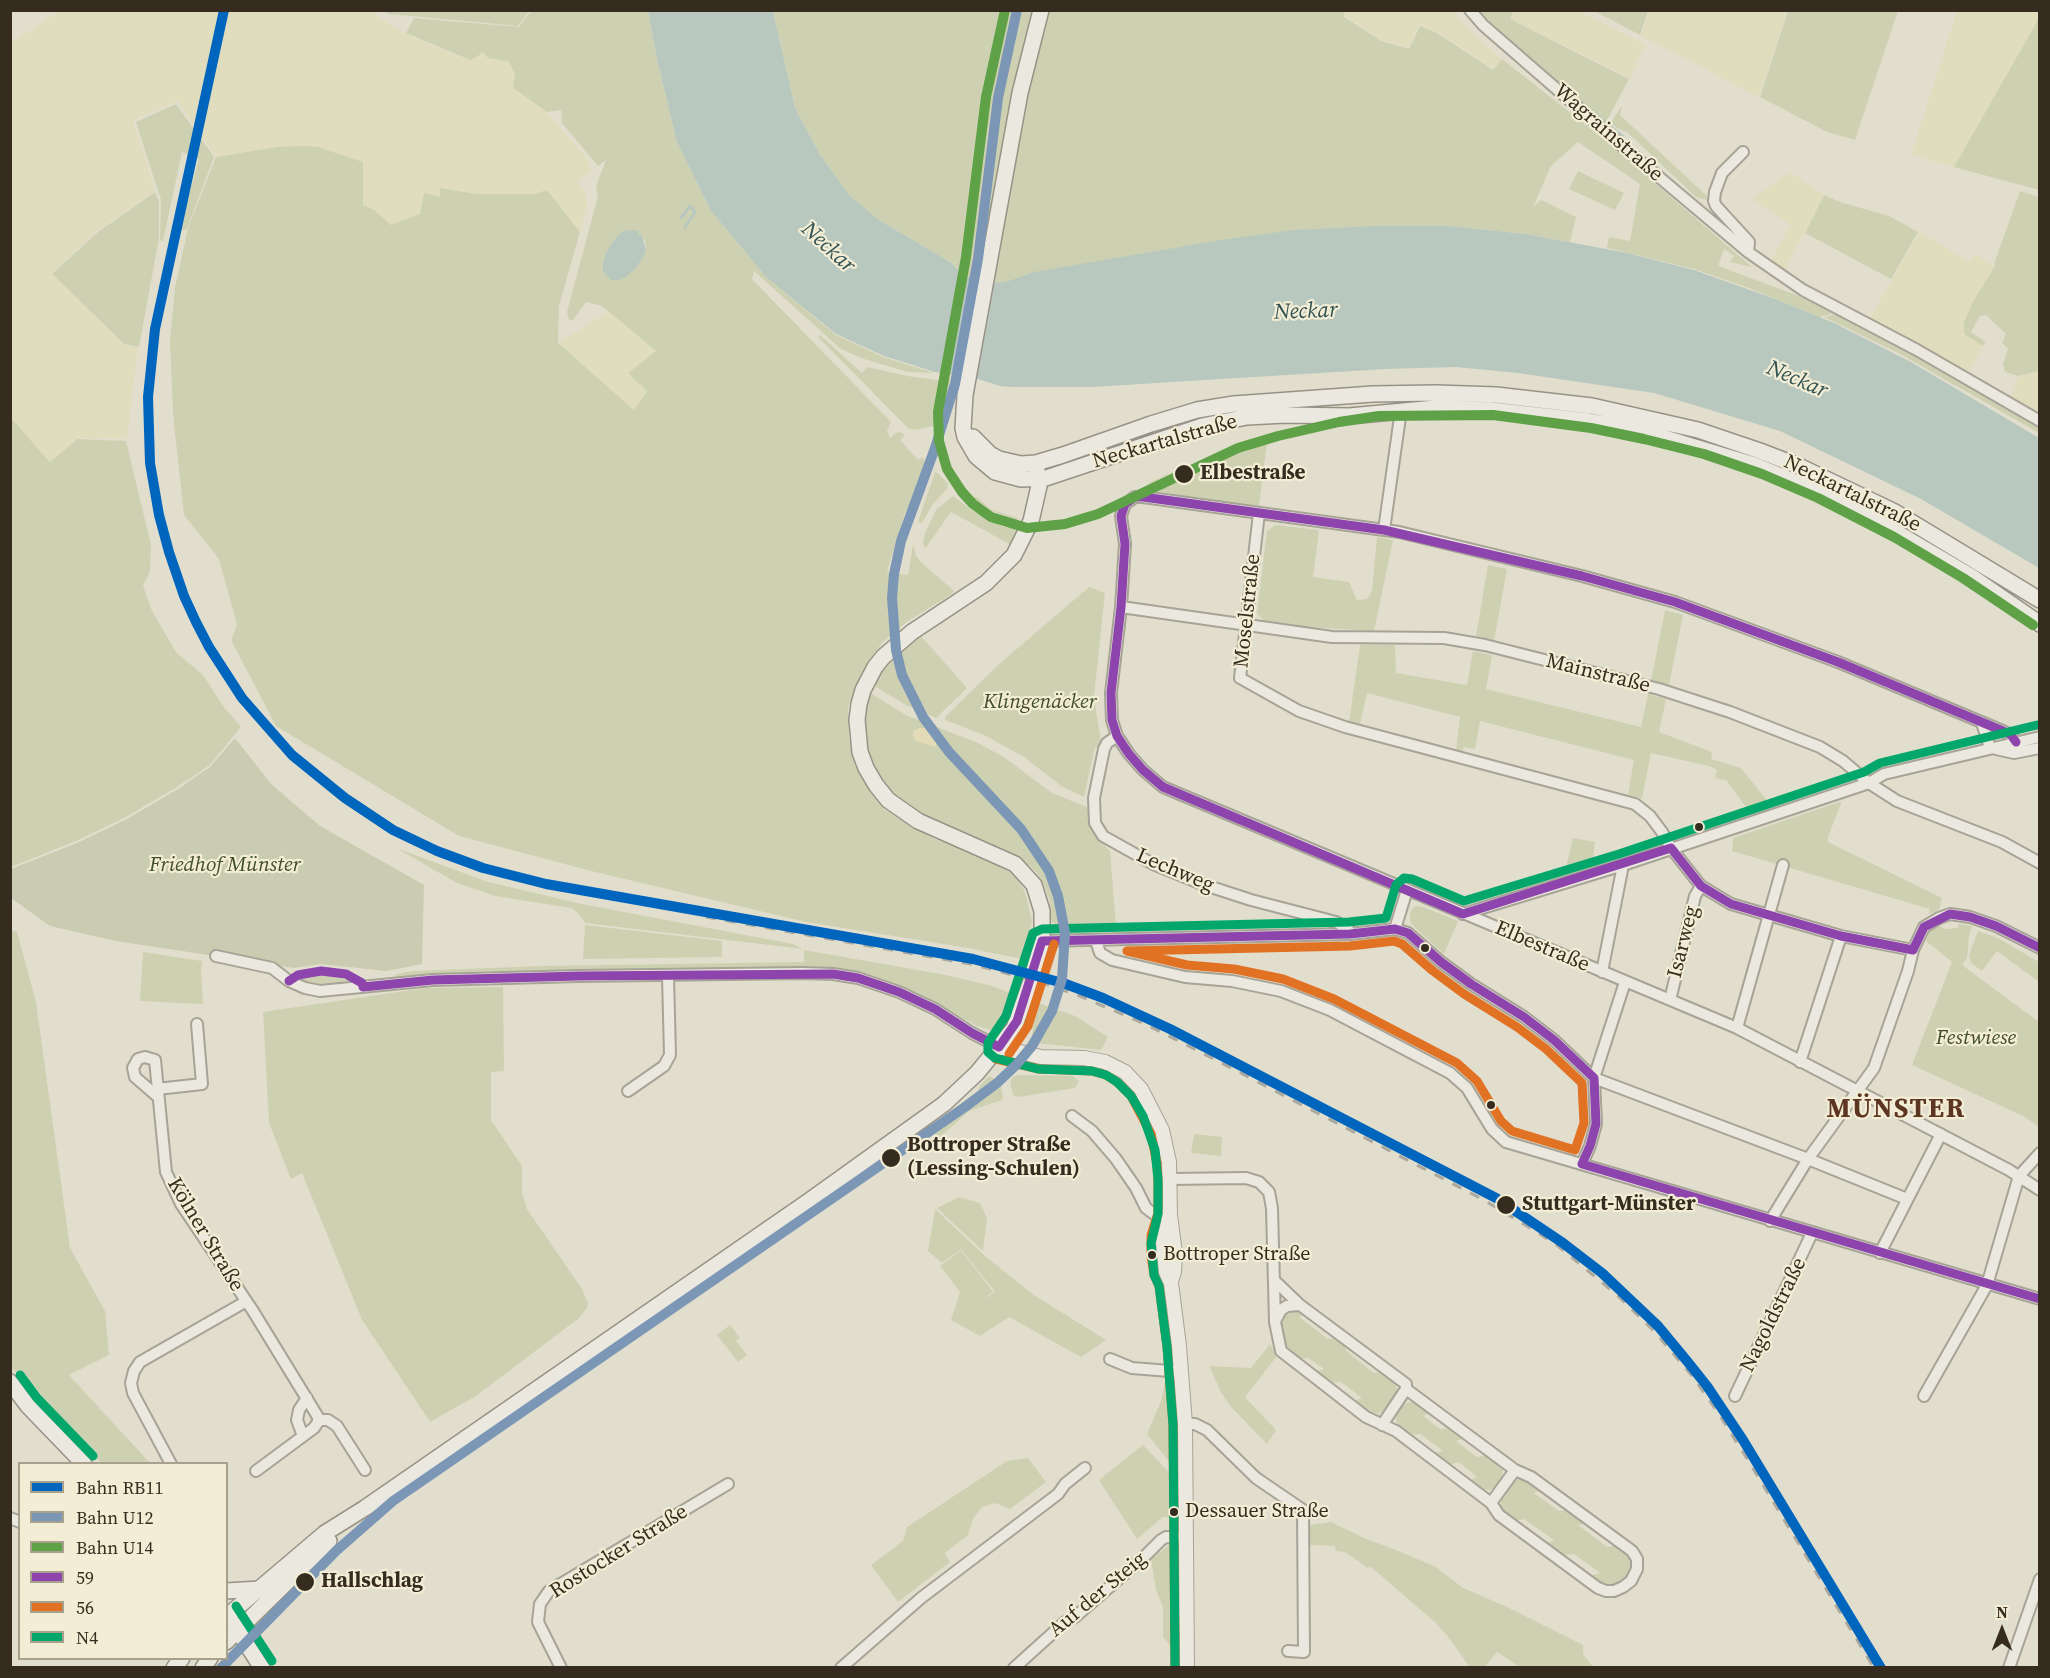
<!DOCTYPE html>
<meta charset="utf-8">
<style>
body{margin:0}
#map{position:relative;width:2050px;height:1678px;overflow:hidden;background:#e2decd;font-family:"Source Serif 4",serif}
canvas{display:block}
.frame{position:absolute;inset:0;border:12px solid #352c1f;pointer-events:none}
.legend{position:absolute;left:18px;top:1462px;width:210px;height:198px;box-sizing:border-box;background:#f2edd4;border:2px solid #a6a08c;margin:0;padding:8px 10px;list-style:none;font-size:18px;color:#352c1f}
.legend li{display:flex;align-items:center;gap:12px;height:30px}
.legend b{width:30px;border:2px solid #a6a08c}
.north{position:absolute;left:1972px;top:1600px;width:60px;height:60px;-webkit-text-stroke:4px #f2edd4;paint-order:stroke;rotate:0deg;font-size:16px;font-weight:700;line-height:24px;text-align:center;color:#352c1f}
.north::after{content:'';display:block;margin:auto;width:21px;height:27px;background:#352c1f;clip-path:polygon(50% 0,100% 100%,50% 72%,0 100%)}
</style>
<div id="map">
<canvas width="2050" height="1678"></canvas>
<div class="frame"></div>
<ul class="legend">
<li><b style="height:8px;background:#0065bd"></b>Bahn RB11</li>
<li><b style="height:8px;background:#7c97b6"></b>Bahn U12</li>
<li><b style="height:8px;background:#5fa147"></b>Bahn U14</li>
<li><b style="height:8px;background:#8e44ad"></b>59</li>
<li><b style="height:8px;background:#e17123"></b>56</li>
<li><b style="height:8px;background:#03a76c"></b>N4</li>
</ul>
<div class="north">N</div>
</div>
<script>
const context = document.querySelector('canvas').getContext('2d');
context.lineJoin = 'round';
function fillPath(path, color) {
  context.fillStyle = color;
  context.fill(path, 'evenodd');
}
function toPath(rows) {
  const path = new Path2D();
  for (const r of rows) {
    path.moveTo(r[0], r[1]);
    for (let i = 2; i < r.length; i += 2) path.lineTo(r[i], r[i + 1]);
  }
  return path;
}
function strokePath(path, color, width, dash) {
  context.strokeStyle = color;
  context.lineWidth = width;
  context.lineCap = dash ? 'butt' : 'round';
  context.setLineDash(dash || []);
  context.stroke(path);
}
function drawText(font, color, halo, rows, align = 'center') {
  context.font = font + ' "Source Serif 4",serif';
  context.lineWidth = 4.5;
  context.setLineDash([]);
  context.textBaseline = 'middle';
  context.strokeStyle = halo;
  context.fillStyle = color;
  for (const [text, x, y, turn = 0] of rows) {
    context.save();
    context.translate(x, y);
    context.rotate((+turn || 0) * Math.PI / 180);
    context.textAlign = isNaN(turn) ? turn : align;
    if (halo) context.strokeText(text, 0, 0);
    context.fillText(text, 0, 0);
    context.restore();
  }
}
fillPath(toPath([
 [1346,10,1455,11,1460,20,1479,39,1502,59,1493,69,1438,32,1419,25,1409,48,1381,40,1344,15],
 [59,11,371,11,390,25,417,39,461,57,470,60,482,52,488,58,508,61,515,73,513,88,547,112,586,157,592,171,578,180,587,196,587,206,580,232,547,190,534,194,477,194,440,188,440,197,420,214,391,225,374,210,363,205,318,147,277,147,216,157,178,101,133,120,155,191,97,231,51,274,124,345,138,348,127,439,77,438,50,462,11,417,10,44],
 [1515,11,1579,11,1646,45,1630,78,1511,19],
 [1649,11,1787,11,1759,97,1641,36],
 [1957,11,2039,11,2040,16,1954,167,1911,155],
 [1790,172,1824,195,1784,272,1770,262,1791,225,1751,199],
 [1919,232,1970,262,1975,254,1995,266,1974,300,1964,334,1983,346,1969,373,1869,320],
 [610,311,656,352,629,373,647,391,634,410,558,343],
 [2039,372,2039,412,2010,396,2018,377]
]), '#e0ddbf');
fillPath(toPath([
 [383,11,529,11,518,26,389,14],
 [531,11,648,11,657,60,677,142,711,211,767,278,836,335,883,357,934,373,908,372,864,359,841,349,754,271,752,279,891,422,887,431,890,438,896,433,901,432,905,436,900,440,918,460,923,457,926,465,910,506,905,512,887,572,908,575,913,544,916,556,922,563,954,591,952,594,908,621,884,641,868,661,848,707,849,739,856,763,866,784,886,810,934,839,983,856,1008,868,1019,881,1025,892,1032,921,1022,959,968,948,806,922,591,871,459,836,276,726,231,640,237,625,219,559,184,515,173,414,170,340,175,288,188,228,216,157,277,147,305,146,318,147,363,162,363,205,374,210,391,225,420,214,424,193,440,197,440,188,477,194,534,194,547,190,580,232,559,306,558,343,634,410,647,391,628,373,656,351,602,306,586,302,573,320,569,320,567,312,598,196,596,186,606,160,598,166,562,123,561,110,547,112,513,88,515,73,508,61,488,58,482,52,477,57,470,60,406,33,414,18,519,27],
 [637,233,645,241,646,248,639,263,626,277,603,262,614,240],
 [773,11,1345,11,1343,16,1381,41,1409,49,1420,26,1437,33,1493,70,1502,59,1601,137,1752,267,1730,262,1734,256,1724,249,1718,266,1799,296,1834,313,1819,317,1749,288,1694,269,1607,248,1609,237,1630,241,1640,184,1578,142,1551,166,1533,207,1541,200,1576,217,1570,242,1526,234,1449,226,998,283,970,277,963,274,950,262,879,220,849,195,819,153,795,108],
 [1473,11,1514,11,1510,19,1629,79,1606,122,1625,136,1622,139,1488,26],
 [1594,11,1648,11,1640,35],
 [1788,11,1898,11,1855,140,1827,132,1760,97],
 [2039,18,2039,190,1954,167],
 [176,104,214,157,187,229,179,231,199,159,182,152,163,241,160,240,161,200,136,122],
 [1622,105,1620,115,1708,197,1707,200,1696,197,1627,132,1617,128,1611,123],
 [1578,171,1624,193,1615,210,1569,189],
 [2020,191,2039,197,2040,371,2018,376,2005,372,2003,364,2008,349,2002,343,2006,334,1986,315,1980,316,1971,332,1986,342,1983,346,1964,334,1964,322,1974,300,1995,266,1994,264],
 [155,192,159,201,159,238,139,347,124,344,52,274,98,232],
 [1824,195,1840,202,1889,216,1918,232,1891,279,1805,233],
 [1836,314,1981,392,2039,428,2039,433,1900,354,1824,317],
 [820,335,862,373,867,367,907,376,938,380,951,378,939,425,915,430,908,428,818,337],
 [11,418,50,462,77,439,126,441,151,545,150,571,143,586,152,611,176,652,203,675,223,706,241,727,210,765,177,787,126,817,76,841,11,867],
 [1268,434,1259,506,1196,499,1151,490,1148,487,1149,483,1177,470,1180,476,1198,468,1196,462,1240,442],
 [941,455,946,456,958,478,973,497,977,497,990,509,1018,518,1018,520,989,510,973,500,939,462],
 [935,472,939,474,948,484,947,489,933,504,922,523,918,522],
 [953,496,973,511,1003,527,1020,529,1011,545,951,512,925,549,923,542,925,533,936,510],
 [1275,525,1319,530,1313,577,1349,582,1357,600,1367,599,1372,591,1377,537,1393,540,1374,631,1305,627,1263,620,1257,613,1267,531],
 [1488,565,1507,569,1494,641,1476,636],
 [1089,587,1105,593,1094,697,1102,748,1095,747,1084,797,1061,786,1024,757,984,735,945,720,945,717,998,665],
 [1665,610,1683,615,1669,685,1651,681],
 [921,636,967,688,936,718,906,705,873,685,882,671,900,651],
 [1360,645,1395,645,1396,673,1467,685,1473,651,1492,655,1486,689,1641,727,1648,694,1666,699,1659,732,1712,752,1711,759,1741,768,1773,808,1752,815,1726,780,1715,778,1717,770,1709,766,1651,753,1642,798,1628,795,1634,760,1480,721,1475,749,1464,747,1462,753,1456,751,1460,717,1367,693,1360,724,1349,722],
 [870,693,908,716,976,742,1004,757,1052,793,1089,808,1096,837,1110,851,1116,927,1058,927,1051,921,1049,899,1044,885,1036,872,1025,862,1014,855,927,819,892,796,881,783,866,750,863,719],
 [1842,801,1828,837,1828,842,1942,898,1939,910,1929,914,1930,909,1732,851,1733,838],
 [1573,838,1595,842,1593,858,1566,866],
 [396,848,488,882,582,904,793,944,803,949,585,923,578,913,571,908,495,896,457,883],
 [1416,906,1423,907,1458,921,1444,954,1415,928,1410,921,1410,914,1412,909],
 [1958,924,1972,926,1969,936,1967,958,1962,965,2039,1022,2039,1127,2025,1117,1912,1065,1952,962,1926,941,1929,932,1939,926,1945,929,1958,928],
 [585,925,722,941,722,957,583,959],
 [10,930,17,932,36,1002,70,1248,105,1311,109,1355,69,1375,150,1463,102,1463,76,1440,11,1367],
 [1978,931,1998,938,2039,962,2039,982,1997,951,1982,971,1971,963,1969,955],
 [804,950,941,974,989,985,1016,995,1008,1019,1001,1027,991,1030,977,1026,937,1004,878,979,851,972,805,968,391,980,397,974,412,971,541,966,804,962],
 [143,952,202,961,201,971,203,1004,140,1001],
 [321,974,343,978,357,984,321,989,296,979],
 [503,987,504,1071,491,1072,491,1120,522,1166,522,1193,527,1209,582,1289,588,1303,587,1308,579,1318,476,1396,430,1422,362,1320,302,1173,291,1179,269,1123,263,1012,425,988],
 [1036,1002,1075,1016,1108,1037,1101,1050,1036,1043,1032,1035],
 [1019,1075,1073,1076,1079,1081,1075,1088,1019,1097,1014,1096,1012,1091,1010,1082,1013,1077],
 [989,1076,1000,1082,1003,1097,1002,1100,969,1111,938,1139,930,1127,979,1090,978,1088],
 [1194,1134,1222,1137,1221,1156,1191,1153],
 [959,1197,980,1203,987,1218,983,1251,937,1208],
 [935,1209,985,1256,1034,1295,1106,1340,1081,1357,1009,1317,980,1336,951,1320,960,1292,940,1266,961,1250,993,1292,981,1301,995,1292,961,1249,942,1263,928,1251],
 [1297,1308,1307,1313,1299,1317,1328,1339,1341,1338,1353,1347,1345,1350,1374,1373,1386,1371,1396,1380,1397,1394,1390,1406,1378,1414,1368,1412,1354,1401,1362,1398,1341,1382,1329,1383,1314,1372,1324,1369,1308,1358,1297,1360,1287,1350,1283,1342,1280,1321,1291,1309],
 [730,1325,740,1338,736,1341,747,1355,738,1362,717,1335],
 [1270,1344,1277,1356,1245,1397,1276,1430,1267,1444,1231,1407,1221,1392,1209,1366,1251,1368],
 [1167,1372,1179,1375,1179,1474,1147,1434,1161,1401],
 [1415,1401,1432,1412,1423,1416,1440,1429,1453,1428,1466,1438,1456,1441,1477,1457,1491,1455,1502,1465,1503,1478,1498,1486,1489,1490,1480,1489,1468,1481,1477,1477,1459,1462,1448,1465,1433,1453,1443,1451,1420,1434,1408,1435,1398,1427,1396,1420,1397,1410,1403,1404],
 [1143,1445,1180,1484,1178,1518,1163,1517,1137,1539,1099,1480],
 [1028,1458,1046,1482,1010,1509,995,1503,982,1507,973,1519,968,1535,945,1553,950,1562,898,1602,871,1565,903,1541,907,1527,1007,1461],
 [1521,1478,1527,1478,1544,1489,1534,1493,1559,1511,1572,1510,1589,1522,1578,1525,1607,1547,1619,1545,1627,1551,1632,1559,1632,1568,1621,1585,1608,1588,1589,1576,1600,1573,1574,1554,1561,1555,1544,1543,1555,1541,1524,1519,1515,1521,1504,1514,1501,1505,1501,1497,1510,1483],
 [1331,1522,1364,1538,1396,1550,1436,1567,1463,1588,1505,1606,1583,1645,1583,1654,1593,1667,1520,1667,1497,1652,1485,1667,1466,1667,1468,1665,1449,1638,1437,1624,1370,1566,1368,1568,1345,1552,1336,1551,1335,1546,1310,1545,1310,1525],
 [1169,1545,1178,1551,1181,1659,1163,1637,1163,1607,1156,1590,1151,1559]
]), '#ced1b1');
fillPath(toPath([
 [919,728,930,728,935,731,938,740,935,747,914,740,913,731]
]), '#e3dbb7');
fillPath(toPath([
 [235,738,271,784,320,826,424,885,422,964,386,971,321,964,294,968,116,941,50,926,11,898,11,869,77,843,127,819,178,789,210,767]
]), '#c9ccb0');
fillPath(toPath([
 [648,11,773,11,795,108,819,153,849,195,879,220,950,262,963,274,970,277,998,283,1009,281,1034,272,1227,239,1294,230,1376,226,1449,226,1526,234,1627,253,1694,270,1778,300,1834,323,1911,362,2039,438,2039,568,1921,499,1780,431,1654,393,1518,373,1456,367,1385,369,1092,387,1014,387,1000,386,978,379,935,372,884,356,836,334,767,278,711,211,677,142,657,60],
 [631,230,639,231,638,233,639,235,641,233,646,249,644,256,634,270,626,277,619,280,611,280,603,271,603,262,607,251,614,240,623,231]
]), '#b8c8bf');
fillPath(toPath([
 [971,274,995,279,976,382,952,377]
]), '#e2decd');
strokePath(toPath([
 [1548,75,1622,136],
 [681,218,690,206,695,212,685,227]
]), '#b8c8bf', 3);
const minor = toPath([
 [1470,10,1483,25,1621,145,1748,252,1803,290,1917,350,2040,421],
 [1743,152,1722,173,1715,192,1714,201,1716,206,1749,242,1748,252],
 [1259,513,1240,678,1299,711,1345,727,1635,804,1650,816,1662,832,1671,848,1701,886,1731,904,1841,936,1913,950],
 [1384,530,1401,410],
 [1121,607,1332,637,1444,638,1485,645,1659,689,1730,712,1820,747,1843,761,1869,783,1897,801,2002,842,2040,863],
 [1982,723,1990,748],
 [1117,736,1107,743,1104,749,1094,798,1095,823,1103,836,1153,864,1202,884,1251,900,1336,922,1348,929,1350,934],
 [2016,742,2011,735,2003,731,1838,662,1675,602,1582,576,1399,532,1143,497,1135,497,1125,504,1121,516,1125,544,1121,607,1111,693,1112,720,1117,736,1129,754,1143,770,1163,787,1737,1028,2009,1170,2040,1190],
 [1996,749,2014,753,2040,748],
 [1463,914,1623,865,1869,783,1884,774,2040,737],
 [1395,929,1407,890],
 [1042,941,1350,934,1395,929,1408,933,1441,962,1471,984,1524,1017,1554,1040,1594,1078,1808,1159,1907,1199],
 [1096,941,1100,953,1112,960,1185,977,1232,981,1281,991,1330,1010,1450,1073,1467,1088,1492,1129,1506,1142,2040,1299],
 [216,956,272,968,289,981,305,988,320,991,433,980,579,976,803,973,833,974,858,978,899,992,935,1009,972,1033,999,1047],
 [1602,972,1623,865],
 [1670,1000,1695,896,1701,886],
 [1737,1028,1783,865],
 [1800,1062,1841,936],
 [157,1089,202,1084,197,1024],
 [628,1091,664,1066,670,1055,668,976],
 [157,1096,135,1077,133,1068,138,1059,145,1057,155,1060,166,1172,181,1204,253,1311,318,1417,318,1422,314,1428,256,1471],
 [1072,1116,1092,1131,1116,1159,1136,1188,1146,1208,1154,1214,1170,1215],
 [1582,1164,1590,1146,1596,1124,1594,1078,1625,982],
 [1170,1179,1246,1178,1259,1182,1269,1192,1272,1208,1275,1322,1281,1351,1366,1417,1396,1431,1491,1503,1499,1515,1598,1588,1606,1591,1614,1591,1623,1587,1631,1581,1637,1569,1637,1559,1632,1551,1531,1477,1515,1470,1406,1389,1406,1384,1300,1305,1275,1281],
 [1770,1221,1808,1159,1874,1068,1908,971,1913,950,1924,927,1939,918,1950,914,1970,917,1996,926,2040,948],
 [1880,1253,1941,1134],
 [1275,1321,1281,1310,1287,1306,1300,1305],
 [1110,1359,1132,1368,1182,1372],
 [1735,1396,1812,1233],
 [1924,1396,1987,1285,2019,1176,2040,1153],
 [319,1420,328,1420,337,1426,365,1470],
 [1185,1424,1195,1424,1207,1430,1256,1478,1303,1510,1304,1652,1288,1651],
 [1382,1425,1406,1389],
 [303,1436,297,1420,299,1410,307,1398],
 [171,1464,133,1393,131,1383,134,1371,140,1362,245,1302],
 [1491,1503,1515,1470],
 [10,1518,20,1522],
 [561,1668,538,1622,540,1604,549,1591,728,1484],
 [841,1668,921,1598,1058,1494,1065,1484,1085,1468],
 [1014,1668,1065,1622,1075,1617,1144,1557,1161,1540,1166,1537,1187,1538],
 [2009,1668,2040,1579]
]);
const tertiary = toPath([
 [999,1047,1041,1057,1084,1058,1105,1062,1125,1072,1141,1089,1162,1130,1169,1162,1170,1215,1175,1253,1174,1272,1171,1281],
 [1170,1215,1163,1243,1166,1272,1171,1283,1179,1346,1185,1424,1187,1668]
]);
const secondary = toPath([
 [1041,10,1020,93,965,395,963,428,965,437,976,456,995,472,1021,479,1046,478,1202,426,1247,417,1285,415,1349,416,1436,408,1491,410,1589,421,1645,432,1754,465,1829,496,1860,511,1972,577,2040,624],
 [973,437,990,454,999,459,1021,464,1036,463,1063,455,1151,424,1197,410,1234,404,1373,394,1436,393,1496,395,1592,406,1698,430,1760,451,1801,467,1893,511,2040,600],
 [10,1382,28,1406,84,1464],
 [226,1591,260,1589],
 [226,1617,325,1533,365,1508,809,1201,944,1104,977,1073,1014,1028,1031,981,1042,941,1042,911,1034,885,1015,864,918,821,888,800,876,785,866,768,860,752,857,720,859,704,863,690,875,667,883,657,912,632,986,583,1014,555,1031,521,1039,486,1036,463],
 [233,1623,262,1668],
 [226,1642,329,1541],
 [174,1668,182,1658],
 [203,1668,210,1658]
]);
strokePath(minor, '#a7a396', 14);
strokePath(tertiary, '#a7a396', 16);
strokePath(secondary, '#979286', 18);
strokePath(minor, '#eae8df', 10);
strokePath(tertiary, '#eae8df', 14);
strokePath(secondary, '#eae8df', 15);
strokePath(toPath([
 [706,917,971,964,1043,983,1080,996,1145,1024,1212,1058,1482,1199,1532,1229,1558,1246,1617,1295,1654,1331,1693,1377,1719,1414,1746,1457,1874,1668]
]), '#aaa89f', 3, [10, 10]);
strokePath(toPath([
 [1671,848,1701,886,1731,904,1841,936,1913,950],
 [1463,914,1163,787,1143,770,1129,754,1117,736,1112,720,1111,693,1121,607,1125,544,1121,516,1125,504,1135,497,1143,497,1384,530,1582,576,1675,602,1838,662,2003,731,2011,735,2016,742],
 [1463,914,1671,848],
 [1042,941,1350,934,1395,929,1408,933,1441,962,1471,984,1524,1017,1554,1040,1594,1078],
 [1913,950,1924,927,1950,914,1970,917,1996,926,2040,948],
 [289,981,298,975,321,971,346,974,362,983,363,987],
 [363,987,433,980,579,976,833,974,858,978,899,992,935,1009,972,1033,999,1047],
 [999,1047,1017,1021,1042,941],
 [1582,1164,2040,1299],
 [1582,1164,1590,1146,1596,1124,1594,1078]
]), '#8e44ad', 9);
strokePath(toPath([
 [1394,941,1402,944,1433,971,1464,994,1517,1027,1546,1049,1582,1083,1584,1123,1575,1150,1512,1131,1501,1121,1477,1081,1457,1063,1334,999,1283,979,1234,969,1187,965,1127,951,1350,946,1394,941],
 [1009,1054,1028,1026,1054,944],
 [996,1059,1039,1069,1092,1071,1106,1075,1117,1082,1131,1096,1151,1134,1157,1164,1158,1179,1158,1213,1151,1235,1151,1256,1154,1275,1159,1286,1167,1347,1173,1425,1175,1668]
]), '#e17123', 9);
strokePath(toPath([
 [20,1375,37,1398,93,1456],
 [236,1606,272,1661],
 [1175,1668,1173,1425,1167,1347,1159,1286,1154,1275,1151,1243,1158,1214,1158,1180,1155,1150,1143,1116,1131,1096,1117,1082,1106,1075,1092,1071,1038,1069,995,1058,988,1052,988,1043,1006,1016,1033,933,1042,929,1349,922,1386,918,1396,885,1404,878,1412,879,1464,901,1619,854,1864,772,1880,763,2037,725]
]), '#03a76c', 9);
strokePath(toPath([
 [224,10,155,329,148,397,150,463,159,515,169,552,184,596,196,622,209,647,242,698,292,755,345,798,393,830,437,851,483,868,546,884,973,959,1063,983,1103,998,1170,1029,1496,1198,1563,1243,1602,1273,1658,1326,1687,1361,1707,1386,1743,1440,1881,1668]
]), '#0065bd', 10);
strokePath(toPath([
 [221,1668,336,1551,393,1501,965,1107,997,1083,1017,1064,1032,1046,1052,1011,1062,979,1065,933,1058,896,1049,871,1021,829,949,752,923,717,902,675,896,650,892,598,894,574,901,541,935,448,955,384,978,259,998,98,1017,10]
]), '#7c97b6', 10);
strokePath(toPath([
 [1005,10,986,97,966,257,938,412,939,441,947,469,962,492,973,504,991,517,1027,528,1065,524,1098,514,1238,448,1278,436,1339,422,1379,416,1493,415,1591,428,1644,439,1704,454,1762,474,1818,498,1894,537,1963,578,2033,625]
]), '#5fa147', 10);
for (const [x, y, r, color] of [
 [1184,474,10,"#352c1f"],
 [1699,827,5,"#352c1f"],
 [1425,948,5,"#352c1f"],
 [1491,1105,5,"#352c1f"],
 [891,1158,10,"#352c1f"],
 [1506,1205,10,"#352c1f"],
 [1152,1255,5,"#352c1f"],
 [1174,1512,5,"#352c1f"],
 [305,1582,10,"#352c1f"]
]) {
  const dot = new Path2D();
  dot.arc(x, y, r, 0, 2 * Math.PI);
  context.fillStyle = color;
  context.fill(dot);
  strokePath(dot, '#f2edd4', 2);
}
drawText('20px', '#352c1f', '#f2edd4', [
 ["Bottroper Straße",1163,1255],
 ["Dessauer Straße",1185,1512]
], 'left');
drawText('21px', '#352c1f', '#f2edd4', [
 ["Wagrainstraße",1608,133,41],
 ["Neckartalstraße",1165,442,-16],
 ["Neckartalstraße",1852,494,26],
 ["Moselstraße",1248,611,-84],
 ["Mainstraße",1598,674,14],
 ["Lechweg",1175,871,23],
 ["Isarweg",1684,942,-76],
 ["Elbestraße",1542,947,23],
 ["Kölner Straße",205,1235,59],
 ["Nagoldstraße",1774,1315,-64],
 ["Rostocker Straße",619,1552,-32],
 ["Auf der Steig",1098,1595,-40]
]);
drawText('bold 21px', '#352c1f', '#f2edd4', [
 ["Elbestraße",1200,474],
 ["Bottroper Straße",907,1146],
 ["(Lessing-Schulen)",907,1170],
 ["Stuttgart-Münster",1522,1205],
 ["Hallschlag",321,1582]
], 'left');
drawText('italic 21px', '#414f28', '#f2edd4', [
 ["Klingenäcker",1040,703],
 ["Friedhof Münster",225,866],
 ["Festwiese",1976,1039]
]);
drawText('italic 22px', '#305253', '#f2edd4', [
 ["Neckar",828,248,42],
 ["Neckar",1306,312,-2],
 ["Neckar",1797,380,23]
]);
context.letterSpacing = '1.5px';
drawText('bold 27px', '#5d3523', '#f2edd4', [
 ["MÜNSTER",1896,1110]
]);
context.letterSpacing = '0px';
</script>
